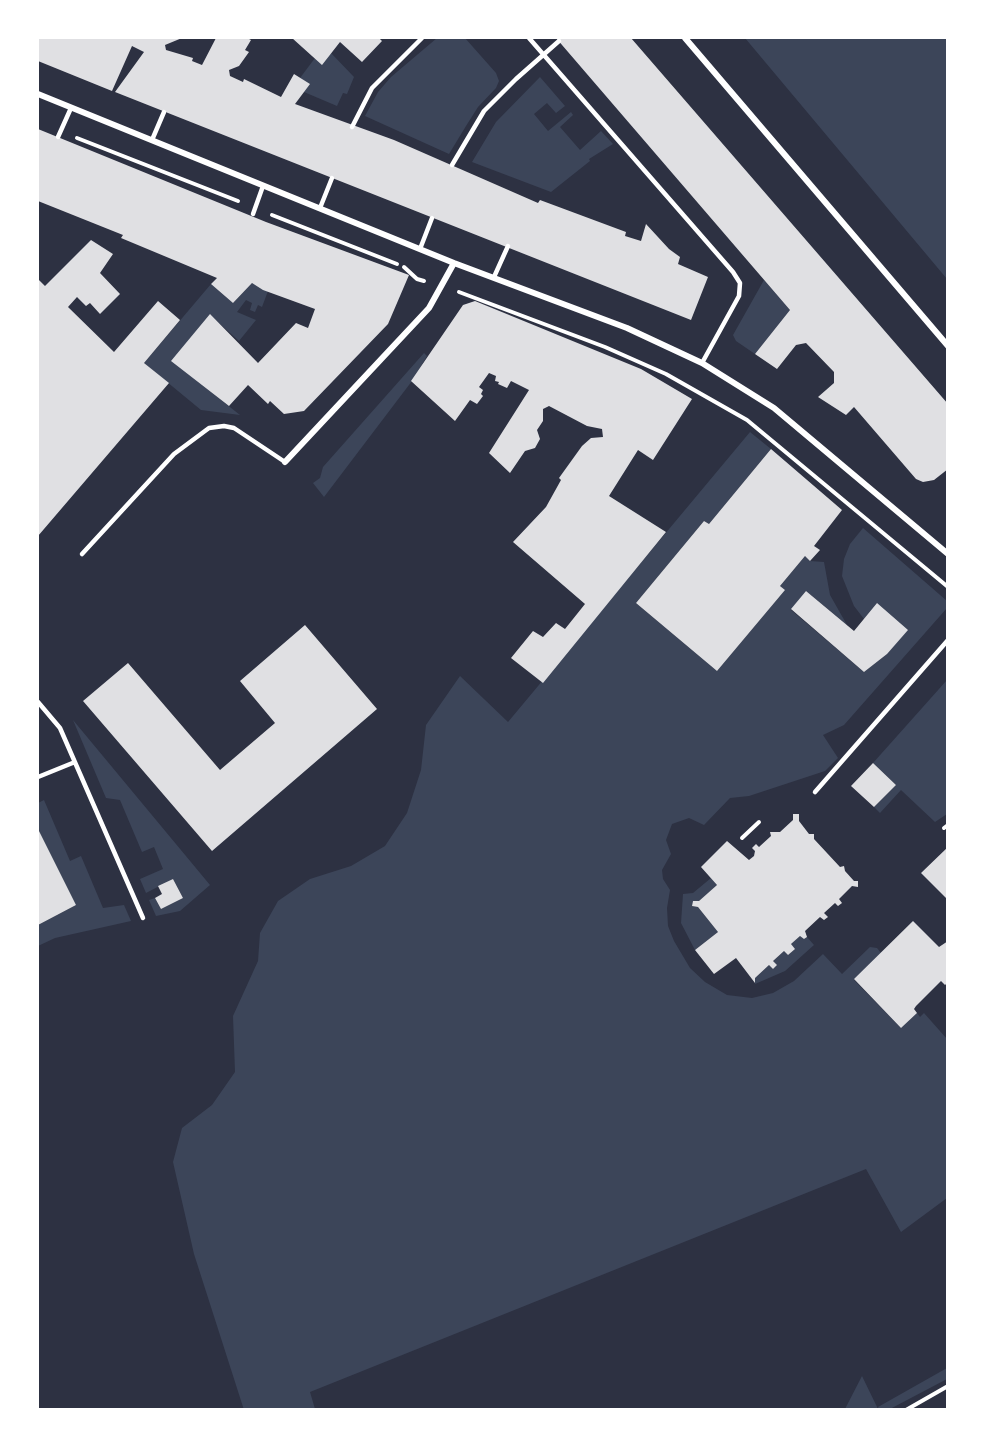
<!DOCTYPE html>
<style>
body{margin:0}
#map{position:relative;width:985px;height:1447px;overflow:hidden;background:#2d3142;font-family:Helvetica,sans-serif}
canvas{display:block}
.frame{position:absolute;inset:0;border:39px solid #fff;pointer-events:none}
</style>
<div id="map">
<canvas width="985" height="1447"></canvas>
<div class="frame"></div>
</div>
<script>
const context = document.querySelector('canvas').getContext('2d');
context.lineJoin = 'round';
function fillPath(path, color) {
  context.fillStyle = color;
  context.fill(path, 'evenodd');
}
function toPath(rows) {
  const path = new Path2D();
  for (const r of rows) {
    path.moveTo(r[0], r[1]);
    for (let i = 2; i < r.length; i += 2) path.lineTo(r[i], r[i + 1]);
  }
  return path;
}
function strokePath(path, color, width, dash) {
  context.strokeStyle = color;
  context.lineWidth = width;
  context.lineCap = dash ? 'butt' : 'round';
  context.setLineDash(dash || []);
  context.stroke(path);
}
fillPath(toPath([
 [437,38,465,38,496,73,499,81,496,88,478,107,466,126,449,154,365,116,378,92,391,77],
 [745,38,947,38,947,279],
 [331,53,354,77,347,94,343,93,337,106,304,92,300,78,315,58],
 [540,77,565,106,556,113,547,103,534,114,548,131,571,112,573,115,560,127,580,150,601,131,613,144,589,159,590,161,551,192,472,162,496,122],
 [764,280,790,310,755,354,736,341,733,335],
 [252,283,268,291,262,307,258,305,255,312,250,310,252,303,246,300,237,312,256,320,239,341,210,315,172,361,240,415,201,410,144,363,211,284,233,303],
 [424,353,427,356,412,381,324,497,313,483,320,478,323,467],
 [750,432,771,449,709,524,704,521,636,603,717,671,785,590,780,586,805,556,810,561,824,562,830,595,847,625,806,591,791,610,864,672,887,654,877,603,864,619,854,606,842,576,844,559,850,544,863,528,947,601,947,608,844,725,823,735,838,758,825,771,749,796,730,798,704,825,689,818,672,824,666,840,671,854,662,870,663,879,670,890,667,908,668,926,674,941,690,968,705,982,727,995,752,998,773,993,794,981,823,954,842,974,870,947,877,948,881,953,854,980,901,1028,917,1013,920,1017,924,1013,947,1039,947,1198,901,1232,866,1169,310,1392,315,1409,244,1410,194,1254,173,1162,182,1128,212,1105,235,1072,233,1016,258,961,260,933,278,901,310,879,351,866,385,846,407,813,421,770,426,725,460,676,508,722],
 [947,680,947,814,935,822,901,790,880,813,874,807,896,785,873,763],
 [73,720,210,885,180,911,156,916,149,900,155,898,161,909,183,898,173,879,146,893,140,879,163,869,154,847,142,852,120,800,106,798],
 [44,800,70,861,81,856,103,908,124,905,131,921,55,938,38,946,38,925,76,905,38,829,38,803],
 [711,878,717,885,699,901,693,901,692,906,698,907,718,932,695,950,681,923,683,894,693,893],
 [800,936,804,939,807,937,814,945,785,971,755,984,755,978,769,965,773,969,777,965,773,961,784,951,788,955,794,949,791,944],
 [947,1368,947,1379,890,1409,879,1409,878,1407],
 [862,1376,878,1409,845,1409]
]), '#3c4559');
fillPath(toPath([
 [38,38,182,38,165,45,166,50,193,58,192,61,202,65,216,38,247,38,251,40,245,50,249,52,239,66,229,70,230,76,243,82,244,79,281,97,294,74,310,84,295,104,394,140,538,203,540,200,626,232,625,236,641,241,646,224,669,249,680,257,678,264,708,277,691,320,115,92,144,52,132,46,112,91,38,61],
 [292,38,379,38,382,41,362,62,340,42,322,65],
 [556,38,631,38,948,404,948,469,934,480,923,482,916,479,854,407,846,415,818,397,834,383,834,372,806,343,796,345,777,369,755,354,790,310],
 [38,129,266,222,409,275,388,324,304,411,284,414,270,401,268,404,248,385,229,406,171,361,210,314,258,363,296,323,308,328,315,309,263,290,252,283,233,303,211,284,217,278,121,238,123,235,38,201],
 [91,240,113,254,100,273,120,294,100,314,90,303,86,306,77,297,68,307,114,352,158,301,180,320,144,363,169,383,38,536,38,279,45,286],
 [475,301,641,369,692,399,653,460,638,450,609,496,666,532,543,683,511,658,533,631,543,637,556,623,565,629,585,604,513,542,546,507,561,480,559,478,582,446,591,438,603,437,602,429,587,426,549,406,543,409,543,421,537,430,540,439,535,448,525,451,510,473,489,453,529,390,511,381,507,388,498,384,499,382,495,381,496,376,489,373,479,387,483,390,481,394,483,396,477,404,470,400,455,421,411,381,463,305],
 [771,449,842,510,814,546,820,550,810,561,805,556,780,586,785,590,717,671,636,603,704,521,709,524],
 [806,591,854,631,877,603,908,630,887,654,864,672,791,609],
 [305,625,377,709,212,851,83,701,128,663,220,770,275,723,240,681],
 [873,763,896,785,874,807,851,786],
 [793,814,799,814,799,821,809,834,814,834,814,839,840,867,844,866,845,871,854,881,858,881,858,887,852,886,839,899,842,903,838,906,835,903,824,913,828,917,824,920,820,917,805,931,807,937,804,939,800,936,791,944,795,949,788,955,784,951,773,961,777,965,773,969,769,965,755,978,755,983,736,958,714,974,695,950,718,932,698,907,692,906,693,901,699,901,717,885,701,867,727,841,749,860,754,856,755,851,752,848,756,844,759,847,771,836,770,832,780,832,793,820],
 [38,829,76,905,38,925],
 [948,847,948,900,921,873],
 [173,879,183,898,161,909,155,898,162,894,158,886],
 [913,921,939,947,948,941,948,982,945,985,941,981,916,1006,914,1009,917,1013,901,1028,854,979]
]), '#e0e0e3');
strokePath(toPath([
 [77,138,238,201],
 [272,215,397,264],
 [404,267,417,279,424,281],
 [459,292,605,347,666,374,747,420,948,587],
 [944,828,948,825],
 [742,838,759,822],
 [906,1410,948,1386]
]), '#fff', 4);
strokePath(toPath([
 [529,38,733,272,740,283,739,296,702,363],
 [352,127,372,88,422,38],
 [58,137,71,108],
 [152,140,164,112],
 [452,165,484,111,516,79,559,41],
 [320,208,332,178],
 [253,214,263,186],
 [420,249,432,218],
 [494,277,508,246],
 [82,554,174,454,209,428,224,426,234,428,285,462],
 [38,702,60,728,143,918],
 [38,777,75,762],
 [815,792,948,640]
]), '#fff', 4.5);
strokePath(toPath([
 [685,38,948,346],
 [38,94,454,263,627,328,702,363,774,408,948,554],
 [285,462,429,308,454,263]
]), '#fff', 6);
</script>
